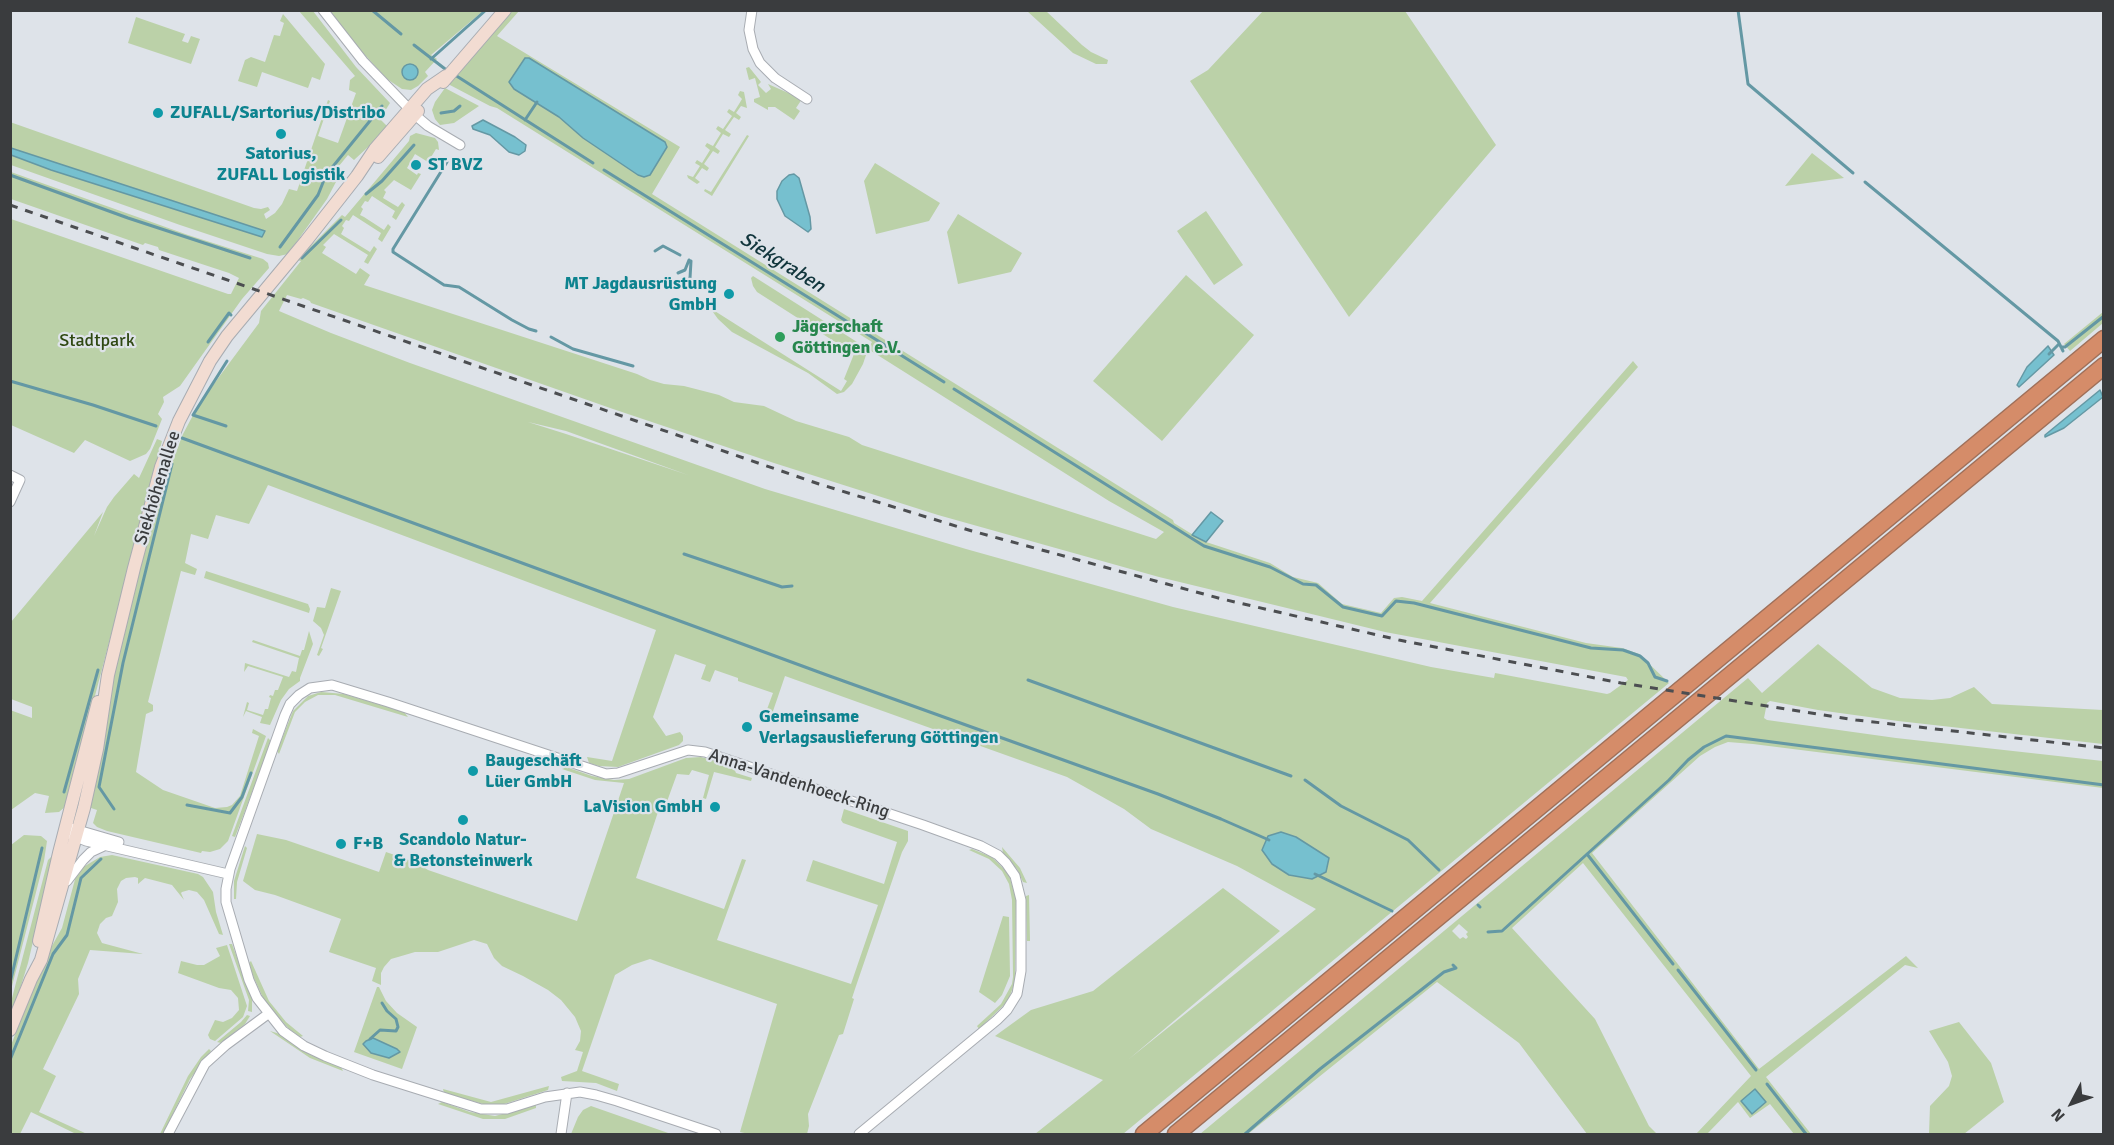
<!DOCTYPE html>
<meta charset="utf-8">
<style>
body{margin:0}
#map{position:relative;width:2114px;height:1145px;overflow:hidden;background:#dee3e9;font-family:Signika,sans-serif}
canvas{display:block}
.frame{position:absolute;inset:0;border:12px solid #3a3c3e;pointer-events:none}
.north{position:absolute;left:2042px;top:1073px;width:60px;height:60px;-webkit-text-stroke:4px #dee3e9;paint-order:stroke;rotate:229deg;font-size:16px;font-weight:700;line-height:24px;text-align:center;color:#3a3c3e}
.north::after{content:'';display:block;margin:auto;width:21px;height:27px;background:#3a3c3e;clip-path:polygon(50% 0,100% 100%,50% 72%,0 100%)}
</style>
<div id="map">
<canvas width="2114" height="1145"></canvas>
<div class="frame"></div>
<div class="north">N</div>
</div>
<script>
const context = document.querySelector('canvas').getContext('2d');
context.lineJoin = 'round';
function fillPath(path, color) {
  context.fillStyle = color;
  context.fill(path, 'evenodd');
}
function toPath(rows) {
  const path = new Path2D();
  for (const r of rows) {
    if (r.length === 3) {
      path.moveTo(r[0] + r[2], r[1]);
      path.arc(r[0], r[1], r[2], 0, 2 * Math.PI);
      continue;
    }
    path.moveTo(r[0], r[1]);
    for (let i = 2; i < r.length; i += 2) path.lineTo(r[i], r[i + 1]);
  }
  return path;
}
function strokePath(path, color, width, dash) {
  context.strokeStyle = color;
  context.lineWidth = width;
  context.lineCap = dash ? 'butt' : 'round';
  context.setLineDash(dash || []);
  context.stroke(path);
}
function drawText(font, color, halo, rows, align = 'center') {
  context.font = font + ' Signika,sans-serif';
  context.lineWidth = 4.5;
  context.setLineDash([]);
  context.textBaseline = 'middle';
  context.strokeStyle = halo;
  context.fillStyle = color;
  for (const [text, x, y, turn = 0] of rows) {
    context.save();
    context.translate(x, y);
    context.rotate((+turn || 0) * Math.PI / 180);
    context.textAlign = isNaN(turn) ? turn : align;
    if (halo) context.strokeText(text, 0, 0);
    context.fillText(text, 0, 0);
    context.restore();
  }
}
fillPath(toPath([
 [299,11,313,11,356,67,390,103,380,119,387,126,380,136,354,160,348,155,334,172,332,176,337,180,327,199,288,254,279,256,267,254,180,225,11,165,10,122,254,208,261,209,268,207,270,210,264,214,266,219,275,213,282,204,289,189,297,191,328,100,330,101,318,136,338,143,356,93,349,90,350,80,355,76],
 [329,11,483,11,431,55,437,59,425,72,428,76,418,86,411,90,402,89,387,79,354,43],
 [511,11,519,11,497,36,680,147,652,194,1173,520,1174,523,1203,541,1270,563,1293,577,1318,583,1342,604,1381,613,1394,598,1402,597,1422,601,1633,361,1638,367,1430,603,1586,643,1622,648,1639,654,1669,683,1123,1134,1035,1134,1103,1080,995,1036,1031,1010,1093,991,1223,888,1280,931,1129,1059,1316,909,1237,866,1151,829,1124,809,1067,777,785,676,772,714,766,712,773,693,738,681,738,678,715,670,710,682,701,679,706,665,675,654,653,717,666,736,680,732,683,736,683,741,679,745,618,767,599,766,589,763,587,757,612,761,656,630,268,485,249,524,216,515,208,539,191,534,185,563,197,569,195,575,181,571,148,702,153,705,153,711,146,714,136,772,163,790,215,808,227,807,232,805,240,796,259,736,252,733,253,729,266,736,228,841,220,849,210,852,202,851,201,853,107,831,97,827,93,823,97,810,88,807,120,645,171,451,176,452,183,434,199,404,259,323,261,311,301,261,297,260,342,215,345,217,409,141,410,136,416,133,435,138,438,142,439,150,436,149,428,162,415,154,407,168,417,175,418,173,421,174,411,190,394,180,384,190,386,192,383,198,398,207,402,202,405,205,396,220,392,217,395,211,372,196,368,202,365,201,361,207,363,209,360,215,364,217,384,230,388,224,391,227,382,242,378,239,381,233,353,215,349,221,346,220,342,226,344,228,341,234,344,236,370,252,374,246,377,249,368,264,364,262,368,255,334,234,323,245,326,247,322,253,356,274,360,268,370,275,364,285,637,374,650,380,664,384,684,386,719,395,734,402,764,406,796,421,849,437,862,445,1156,539,1164,532,1109,501,868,349,863,364,852,384,844,392,837,394,808,373,732,332,718,319,710,308,841,391,847,381,844,379,854,354,757,292,753,286,751,278,753,276,868,349,872,342,497,108,490,106,448,84],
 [287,295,301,299,303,298,310,301,311,303,613,409,774,463,938,515,1159,577,1291,609,1385,632,1626,677,1628,680,1610,693,1607,694,1495,673,1494,678,1431,667,1173,607,966,549,765,489,410,363,331,333,279,311],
 [528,422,566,431,688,475,566,434],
 [1027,11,1046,11,1082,45,1091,52,1108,60,1107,64,1096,64,1073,53],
 [1263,11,1405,11,1496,145,1349,317,1190,81,1208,70],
 [283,14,325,64,320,80,312,77,308,88,262,72,257,87,238,81,245,60,251,57,265,62,274,35,280,36,284,23,280,21],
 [136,17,185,34,182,41,188,43,191,36,200,39,191,64,128,43],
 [749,67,761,82,758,85,766,93,771,89,768,84,802,99,796,108,800,111,794,120,775,107,768,107,768,110,754,102,754,99,760,97,755,78,749,80,746,68],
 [445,88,479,106,454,123,440,125,435,119,432,110,435,102],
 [740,91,744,92,747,108,741,106,736,113,741,117,739,120,734,117,725,130,731,134,729,137,723,134,715,147,720,151,718,154,713,151,704,164,709,168,707,171,702,168,695,178,700,182,697,184,688,178,687,175,693,177,700,166,695,163,697,160,702,163,710,150,705,146,707,143,713,146,721,133,716,129,718,126,723,129,732,116,727,112,729,109,734,112,739,104,742,99,738,95],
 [747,135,749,136,712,196,704,191,705,189,711,192],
 [1812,153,1844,178,1785,186],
 [875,163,940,203,929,221,876,234,864,181],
 [11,172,188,235,263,259,268,263,269,268,242,299,180,386,163,397,164,402,158,414,162,419,150,449,146,454,130,461,85,440,74,453,11,425,11,219,228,294,231,294,239,278,229,273,159,250,158,247,145,243,143,245,11,199],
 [1206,211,1243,265,1214,285,1177,231],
 [958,214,1022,253,1011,272,958,284,947,232],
 [1186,275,1254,335,1162,441,1093,381],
 [2103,312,2103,323,2070,351,2064,344],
 [157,439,162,441,66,806,59,812,45,813,49,796,35,793,11,810,10,710,32,718,32,707,11,699,11,622,103,512,94,536,107,507,114,497,134,474,139,478],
 [206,571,308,604,310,609,309,613,204,578],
 [331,588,341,591,321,648,323,649,319,656,317,655,324,635,321,628,313,621,317,607,325,608],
 [309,631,313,644,300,678,300,681,289,689,281,700,270,725,260,723,262,717,246,711,243,717,247,702,249,703,247,710,263,715,265,709,268,709,271,698,269,697,270,695,273,696,275,690,278,690,283,677,248,666,244,672,245,663,289,677,292,671,296,672,299,658,252,642,253,640,300,656,302,650,304,650],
 [1818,644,1872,688,1900,698,1932,700,1950,698,1974,687,1992,704,2103,710,2103,744,1898,721,1818,710,1770,701,1767,703,1764,718,1767,720,1896,738,2103,761,2103,788,1753,744,1728,742,1715,747,1700,756,1592,853,1759,1069,1906,956,1918,968,1905,965,1766,1077,1811,1134,1794,1134,1770,1104,1750,1118,1738,1102,1707,1134,1696,1134,1751,1076,1583,863,1512,928,1595,1019,1649,1126,1657,1134,1587,1134,1519,1043,1437,982,1248,1134,1200,1134,1748,678,1762,693],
 [1459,924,1468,932,1466,934,1468,937,1466,939,1463,937,1460,939,1452,931],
 [321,692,344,694,404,712,408,717,335,695,318,695,305,702,295,712,279,754,277,751,293,711,308,696],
 [268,738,271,741,248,803,235,837,232,836],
 [701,757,733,766,736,773,752,778,751,781,714,772,706,799,703,798,709,775,692,770,689,775,677,774,665,807,660,806,636,878,724,909,742,859,746,860,717,940,851,984,878,905,806,881,813,860,884,884,897,842,843,823,841,820,844,809,908,831,908,841,902,852,856,986,852,998,854,999,843,1034,839,1035,808,1114,809,1126,807,1134,749,1134,740,1132,777,1004,650,959,632,965,615,975,582,1071,619,1084,617,1091,596,1083,562,1081,561,1077,577,1071,583,1052,575,1050,580,1041,581,1031,575,1017,561,1000,548,990,523,976,502,966,494,958,487,944,474,940,438,952,415,952,398,957,391,959,384,967,381,973,381,985,372,981,376,968,329,952,341,919,275,895,255,890,243,881,257,834,286,840,379,872,386,852,426,866,425,868,428,870,577,921,624,783,595,780,562,769,566,767,592,776,614,780,629,779,686,758],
 [24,835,41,836,47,841,44,861,11,990,11,845],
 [245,846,247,848,237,882,236,899,234,899,234,881],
 [1002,847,1020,868,1027,883,1023,882,1017,869,1003,853],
 [972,849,992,857,1005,870,1010,878,1016,899,1015,982,1008,1001,979,1029,977,1026,1001,1004,1012,984,1013,977,1012,900,1009,884,1002,871,989,859,969,850],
 [53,855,28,963,11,1018,11,1002,48,860],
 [112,855,198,874,203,877,213,892,216,912,223,935,219,934,204,900,197,892,189,890,182,892,181,893,184,900,172,885,145,878,138,884,138,878,135,877,126,878,121,881,117,889,118,902,112,916,106,918,100,924,97,933,102,943,143,954,90,950,78,979,79,994,43,1069,56,1076,39,1112,87,1134,76,1134,31,1112,20,1134,11,1134,11,1045,48,953,62,928,77,872,83,864,85,866,100,857],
 [1029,895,1030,941,1027,941,1026,896],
 [1003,916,1009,917,1010,976,1002,995,995,1003,979,992],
 [229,944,232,944,252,998,252,1012,248,1011,249,1000],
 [227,945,247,1006,243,1017,215,1041,210,1039,208,1035,215,1020,223,1022,232,1018,239,1010,238,998,231,990,219,988,178,973,181,961,197,965,204,965,220,956,216,948],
 [251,961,269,1001,286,1022,303,1036,300,1037,289,1029,265,1002,253,976,249,963],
 [377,987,379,987,386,1001,397,1013,417,1027,402,1069,354,1052],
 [247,1015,250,1016,245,1024,221,1043,217,1042,241,1022],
 [1959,1022,1991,1063,2004,1102,1964,1134,1929,1134,1930,1106,1949,1086,1952,1076,1948,1062,1929,1031],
 [270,1031,280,1034,311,1055,341,1067,343,1071,310,1058],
 [209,1049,211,1051,190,1079,163,1134,160,1134,188,1076,201,1057],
 [549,1086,548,1090,501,1105,490,1106,444,1093,443,1089,491,1102],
 [442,1102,470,1112,495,1116,536,1105,536,1108,505,1119,483,1119,438,1104],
 [591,1106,671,1134,571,1134,578,1117,583,1110]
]), '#bbd1a8');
const water = toPath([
 [525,58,529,58,665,142,667,147,650,175,644,177,638,175,583,138,559,117,514,89,509,82,525,58],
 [410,72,8],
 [483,120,515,137,526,145,525,151,519,155,509,152,490,135,473,129,472,126,483,120],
 [11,148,265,231,262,237,51,170,11,155,11,148],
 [794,174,799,178,810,217,811,229,808,232,785,216,777,199,777,191,782,181,789,175,794,174],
 [2048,346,2054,355,2019,387,2017,385,2027,367,2048,346],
 [2100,390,2103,397,2064,428,2045,437,2045,435,2100,390],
 [1211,512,1223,521,1206,542,1192,535,1211,512],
 [1281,832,1296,837,1329,858,1326,872,1312,879,1289,875,1272,864,1262,850,1268,836,1281,832],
 [373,1038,397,1049,400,1052,389,1058,371,1053,363,1044,366,1041,373,1038],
 [1755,1089,1766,1102,1752,1114,1741,1101,1755,1089]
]);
fillPath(water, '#76c0cf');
strokePath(water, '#6498a4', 1.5);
strokePath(toPath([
 [372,10,401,34],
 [1738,10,1748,84,1853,173],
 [414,45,449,72],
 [431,59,486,10],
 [455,75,593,163],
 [441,113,454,111,460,106],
 [525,120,537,102],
 [447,162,393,249,393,252,444,285,459,287,512,320,529,329,536,331],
 [604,170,944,382],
 [10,175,128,218,250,258],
 [1865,182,2058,341,2063,351],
 [366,194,382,181,414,145],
 [280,247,318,195,326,175,382,106],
 [655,251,663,246,680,255],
 [302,258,341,220],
 [678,273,685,270,689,260],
 [688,281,690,278,691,261],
 [551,337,573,349,633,366],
 [208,342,229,313,231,315],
 [2061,347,2065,347,2104,316],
 [2049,354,2059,344],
 [10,381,93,405,156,426],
 [954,389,1204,546,1270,567,1303,584,1316,585,1343,607,1382,616,1396,601,1414,603,1591,648,1623,650,1640,656,1648,663,1655,677,1667,681],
 [226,426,193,415,227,361],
 [182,438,824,674,1158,794,1221,819,1269,840],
 [684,554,782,587,792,586],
 [1028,680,1291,776],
 [1305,780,1341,806,1408,840,1439,870],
 [64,792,98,670],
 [187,805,230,813,242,797,251,773],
 [114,809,99,787,123,663,172,464],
 [1587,854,1673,964],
 [1315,874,1392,911],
 [1478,905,1480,907],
 [1488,932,1502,931,1669,780,1688,760,1704,747,1726,736,2104,785],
 [1678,970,1756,1070],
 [10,983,42,848],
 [370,1039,380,1030,396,1031,398,1027,396,1019,387,1011,382,1003],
 [10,1060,53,954,67,935,81,878,101,859],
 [1767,1084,1806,1134],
 [1245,1134,1320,1069,1444,972,1456,968,1453,965]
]), '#6498a4', 3);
const street = toPath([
 [323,10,363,61,415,115,428,126,460,145],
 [752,10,749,30,753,49,760,63,775,78,807,99],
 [10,475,20,480,10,502],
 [71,828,119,842],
 [71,835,86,841,228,874],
 [67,881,83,860,91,852,106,845],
 [168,1134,205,1064,226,1045,268,1014],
 [561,1134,567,1093],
 [716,1134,617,1101,596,1095,580,1092,545,1097,507,1109,481,1109,373,1075,325,1056,304,1046,283,1031,257,998,249,980,226,902,226,889,230,869,285,715,290,704,299,695,310,688,332,685,388,702,606,774,618,773,688,750,705,752,923,825,981,846,998,855,1006,863,1015,876,1021,900,1021,971,1017,994,1007,1010,997,1020,859,1134]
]);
const secondary = toPath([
 [443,82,505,10],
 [378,157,418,111],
 [39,941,59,853,98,702],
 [10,1030,31,979,41,960,84,808,97,749,108,675,134,568,161,467,179,421,210,361,227,336,306,241,357,176,375,149,427,89,446,76]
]);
const highway = toPath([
 [1144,1134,2104,339],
 [1176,1134,2104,366]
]);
strokePath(street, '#a8acb2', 11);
strokePath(secondary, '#a8acb2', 14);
strokePath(highway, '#9f705a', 19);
strokePath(street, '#fff', 9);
strokePath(secondary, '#f2dcd2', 12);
strokePath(highway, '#d58c69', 16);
strokePath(toPath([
 [10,205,819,484,972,531,1222,599,1399,640,1621,683,1856,720,2104,748]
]), '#4c4e51', 3, [8, 8]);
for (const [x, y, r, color] of [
 [158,113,6,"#0f9aa8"],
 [281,134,6,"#0f9aa8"],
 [416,165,6,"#0f9aa8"],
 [729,294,6,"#0f9aa8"],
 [780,337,6,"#2e9e5b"],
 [747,727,6,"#0f9aa8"],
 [473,771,6,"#0f9aa8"],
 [715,807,6,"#0f9aa8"],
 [463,820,6,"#0f9aa8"],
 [341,844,6,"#0f9aa8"]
]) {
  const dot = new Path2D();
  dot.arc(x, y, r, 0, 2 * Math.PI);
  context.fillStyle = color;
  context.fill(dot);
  strokePath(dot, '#dee3e9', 2);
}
drawText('bold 18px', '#0d838f', '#dee3e9', [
 ["ZUFALL/Sartorius/Distribo",170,113],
 ["Satorius,",281,154,"center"],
 ["ZUFALL Logistik",281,175,"center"],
 ["ST BVZ",428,165],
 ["MT Jagdausrüstung",717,284,"right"],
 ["GmbH",717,305,"right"],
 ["Gemeinsame",759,717],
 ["Verlagsauslieferung Göttingen",759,738],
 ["Baugeschäft",485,761],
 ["Lüer GmbH",485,782],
 ["LaVision GmbH",703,807,"right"],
 ["Scandolo Natur-",463,840,"center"],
 ["& Betonsteinwerk",463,861,"center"],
 ["F+B",353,844]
], 'left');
drawText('bold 18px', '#27864d', '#dee3e9', [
 ["Jägerschaft",792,327],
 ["Göttingen e.V.",792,348]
], 'left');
drawText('18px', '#2f4812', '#dee3e9', [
 ["Stadtpark",97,341]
]);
drawText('18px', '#3a3c3e', '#dee3e9', [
 ["Siekhöhenallee",158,488,-73],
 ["Anna-Vandenhoeck-Ring",799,784,18]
]);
drawText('italic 20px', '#11353c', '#dee3e9', [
 ["Siekgraben",782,263,32]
]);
</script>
